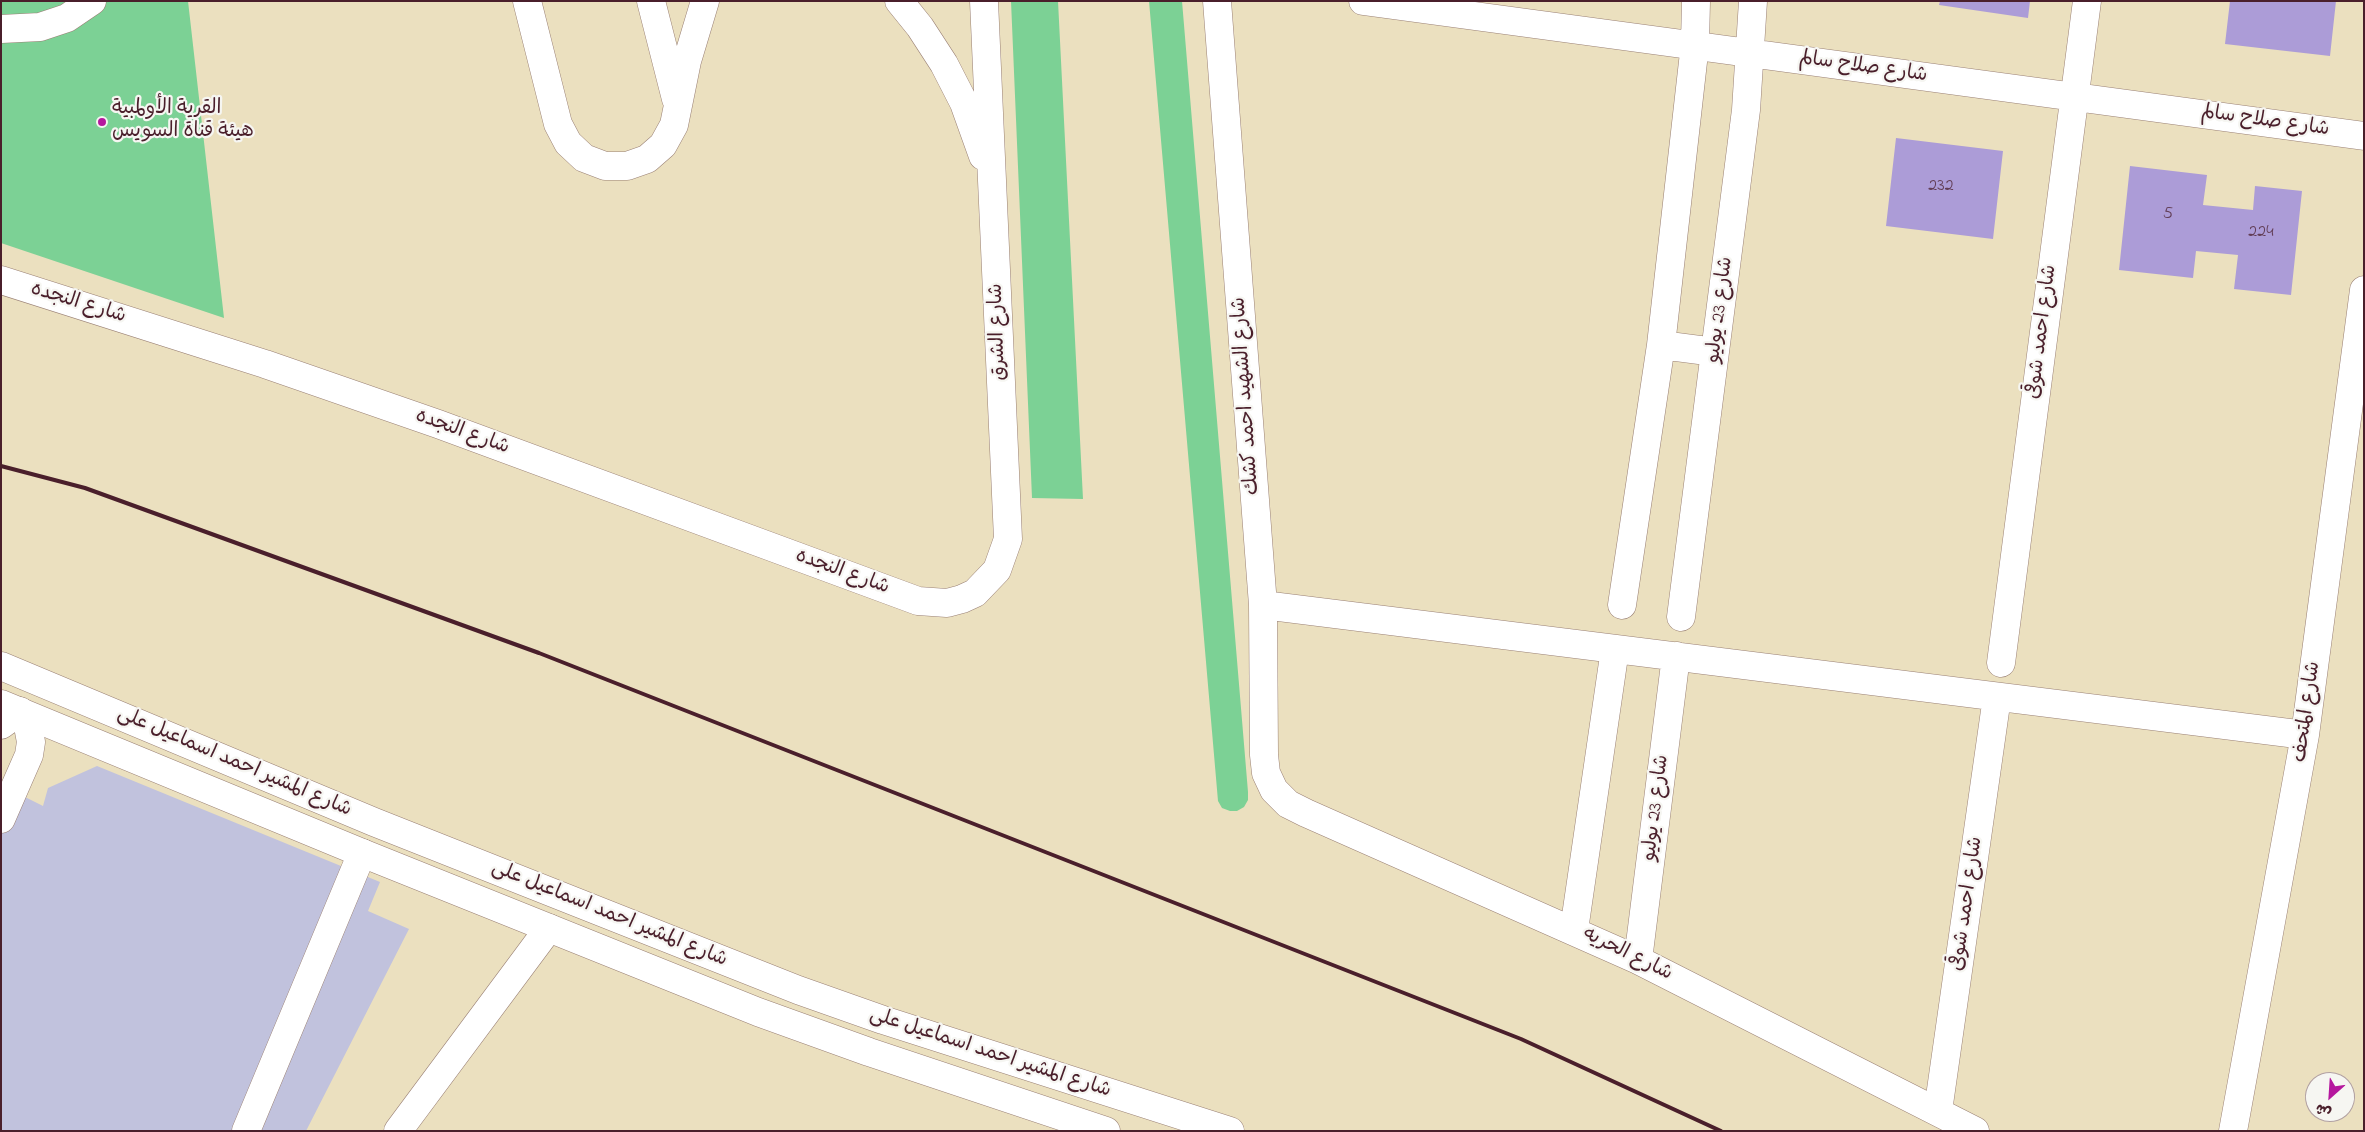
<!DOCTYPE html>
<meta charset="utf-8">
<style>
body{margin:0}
#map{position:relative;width:2365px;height:1132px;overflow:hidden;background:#ebe0bf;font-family:"Indie Flower","Playpen Sans Arabic",sans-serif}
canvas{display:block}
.frame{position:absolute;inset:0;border:2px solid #4a1f2b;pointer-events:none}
.north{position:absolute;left:2305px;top:1072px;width:50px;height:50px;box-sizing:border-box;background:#f6f6f2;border:1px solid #b1a0a2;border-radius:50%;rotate:206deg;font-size:14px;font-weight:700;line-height:20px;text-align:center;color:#4a1f2b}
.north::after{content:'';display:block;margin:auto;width:18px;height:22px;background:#b5179e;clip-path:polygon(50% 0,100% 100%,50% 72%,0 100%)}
</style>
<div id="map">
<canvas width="2365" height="1132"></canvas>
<div class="frame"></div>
<div class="north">ش</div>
</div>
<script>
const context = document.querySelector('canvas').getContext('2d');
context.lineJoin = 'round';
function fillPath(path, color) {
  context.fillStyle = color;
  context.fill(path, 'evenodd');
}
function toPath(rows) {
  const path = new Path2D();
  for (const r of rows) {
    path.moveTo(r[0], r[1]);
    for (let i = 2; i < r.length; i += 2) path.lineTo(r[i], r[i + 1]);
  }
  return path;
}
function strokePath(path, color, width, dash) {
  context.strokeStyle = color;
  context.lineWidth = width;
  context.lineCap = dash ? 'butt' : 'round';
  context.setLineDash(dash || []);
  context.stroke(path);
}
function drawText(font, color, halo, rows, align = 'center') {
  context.font = font + ' "Indie Flower","Playpen Sans Arabic",sans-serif';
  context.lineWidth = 4.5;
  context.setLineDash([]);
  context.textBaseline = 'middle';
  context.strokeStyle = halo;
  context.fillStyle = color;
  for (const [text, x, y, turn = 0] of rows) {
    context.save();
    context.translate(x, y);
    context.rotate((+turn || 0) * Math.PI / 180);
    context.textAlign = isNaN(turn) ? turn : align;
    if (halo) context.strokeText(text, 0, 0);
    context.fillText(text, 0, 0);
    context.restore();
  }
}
fillPath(toPath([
 [97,766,380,882,368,911,409,929,306,1131,1,1131,1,785,43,806,48,788]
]), '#c1c2dd');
fillPath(toPath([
 [1,1,188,1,224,318,1,243],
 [1011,1,1058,1,1083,499,1032,498],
 [1149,1,1182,1,1248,792,1248,800,1244,807,1237,811,1230,811,1222,808,1218,801]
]), '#7cd195');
fillPath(toPath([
 [1940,1,2030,1,2028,18,1939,5],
 [2230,1,2336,1,2330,56,2225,44],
 [1896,138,2003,151,1993,239,1886,226],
 [2130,166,2207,175,2203,205,2253,210,2255,186,2302,191,2291,295,2234,289,2238,255,2196,251,2193,278,2119,270]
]), '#ac9cd7');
const minor = toPath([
 [527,1,558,124,568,143,584,158,605,166,627,166,647,159,663,145,674,125,687,61,705,1],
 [651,1,676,99],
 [899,1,920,27,944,64,964,103,983,156],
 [1217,1,1263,605,1264,755,1266,773,1274,790,1288,804,1306,813,1638,960,1975,1131],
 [1363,1,2364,136],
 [1,29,40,27,67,18,92,1],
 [1,280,265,364,438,424,918,601,947,603,962,599,975,593,997,570,1008,539,984,1],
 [1661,345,1715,352],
 [1263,605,2305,735],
 [1622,605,1661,345,1695,44,1696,1],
 [1681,617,1746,110,1753,1],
 [2001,663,2087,1],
 [1,725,20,711,28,726,31,742,29,755,1,819],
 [1574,930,1615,649],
 [1638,960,1676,656],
 [1938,1111,1997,697],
 [246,1131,362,853],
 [398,1131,549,928],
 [2233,1131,2305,735,2364,290]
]);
const major = toPath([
 [1,666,374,822,798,990,883,1020,1230,1131],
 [1,704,362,853,758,1012,869,1052,1106,1131]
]);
strokePath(minor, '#9a8075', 29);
strokePath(major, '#9a8075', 29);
strokePath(minor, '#fff', 28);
strokePath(major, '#fff', 28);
strokePath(toPath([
 [1,466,85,488,539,653,1521,1039,1721,1131]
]), '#4a1f2b', 4);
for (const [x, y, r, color] of [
 [102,122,5,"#b5179e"]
]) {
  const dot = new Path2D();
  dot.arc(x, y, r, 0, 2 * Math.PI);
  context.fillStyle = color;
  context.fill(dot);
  strokePath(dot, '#f6f6f2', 2);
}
drawText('18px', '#623e56', null, [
 ["232",1941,187],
 ["5",2168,215],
 ["224",2261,233]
]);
drawText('20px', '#4a1f2b', '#f6f6f2', [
 ["شارع صلاح سالم",1863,68,8],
 ["شارع صلاح سالم",2265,122,8],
 ["شارع النجده",78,304,17],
 ["شارع 23 يوليو",1721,310,-83],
 ["شارع الشرق",999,332,-92],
 ["شارع احمد شوقى",2043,332,-83],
 ["شارع الشهيد احمد كشك",1247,396,-94],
 ["شارع النجده",462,433,20],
 ["شارع النجده",842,573,20],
 ["شارع المتحف",2308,712,-82],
 ["شارع المشير احمد اسماعيل على",234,763,23],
 ["شارع 23 يوليو",1657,808,-83],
 ["شارع احمد شوقى",1968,904,-82],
 ["شارع المشير احمد اسماعيل على",609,915,22],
 ["شارع الحريه",1627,955,26],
 ["شارع المشير احمد اسماعيل على",990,1054,18]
]);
drawText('20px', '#4a1f2b', '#f6f6f2', [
 ["القرية الأولمبية",112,110],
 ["هيئة قناة السويس",112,133]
], 'left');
</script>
